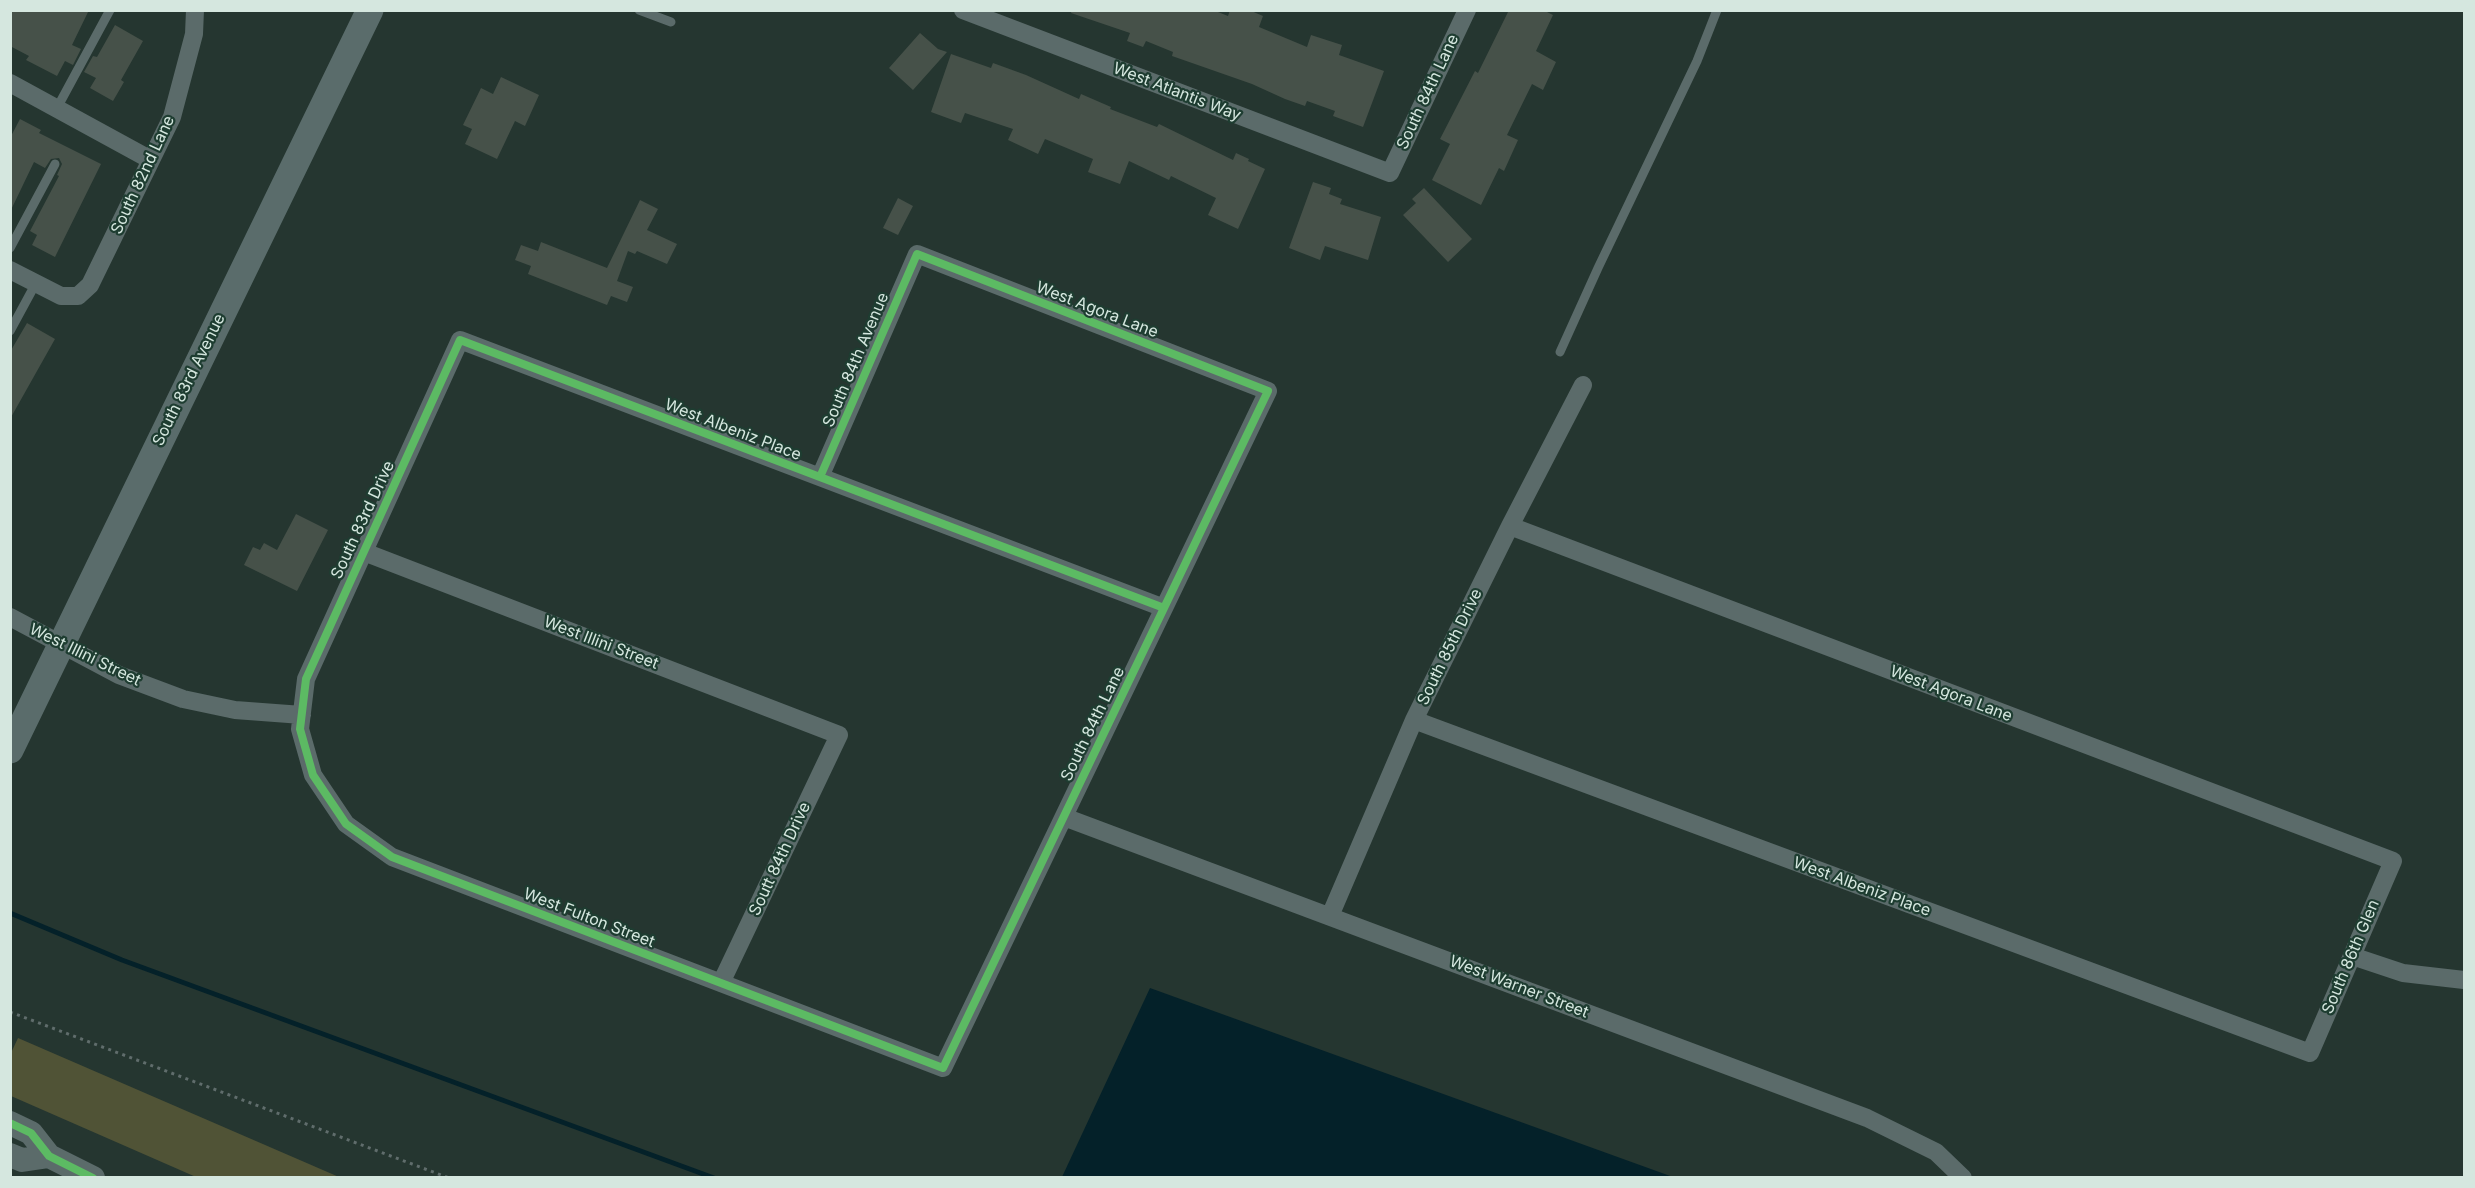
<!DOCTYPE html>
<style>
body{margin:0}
#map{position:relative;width:2475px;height:1188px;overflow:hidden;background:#253630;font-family:Inter,sans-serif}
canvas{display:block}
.frame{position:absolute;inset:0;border:12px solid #d5e7df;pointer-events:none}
</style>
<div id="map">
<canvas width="2475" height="1188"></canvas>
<div class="frame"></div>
</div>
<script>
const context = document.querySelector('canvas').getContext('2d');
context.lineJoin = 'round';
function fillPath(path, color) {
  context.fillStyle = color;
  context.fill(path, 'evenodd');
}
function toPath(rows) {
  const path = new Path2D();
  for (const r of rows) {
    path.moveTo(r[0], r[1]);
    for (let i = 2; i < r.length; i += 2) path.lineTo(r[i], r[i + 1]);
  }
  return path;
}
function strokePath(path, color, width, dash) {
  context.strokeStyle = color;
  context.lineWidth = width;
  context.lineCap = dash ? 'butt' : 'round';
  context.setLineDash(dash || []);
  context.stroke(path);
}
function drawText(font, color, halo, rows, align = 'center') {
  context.font = font + ' Inter,sans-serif';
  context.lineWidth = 4.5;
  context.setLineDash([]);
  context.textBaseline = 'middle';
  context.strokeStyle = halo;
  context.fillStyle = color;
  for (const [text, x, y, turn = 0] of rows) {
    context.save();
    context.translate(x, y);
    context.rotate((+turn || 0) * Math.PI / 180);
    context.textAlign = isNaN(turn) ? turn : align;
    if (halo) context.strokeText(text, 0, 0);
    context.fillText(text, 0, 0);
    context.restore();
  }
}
fillPath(toPath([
 [18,1038,339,1177,196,1177,11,1096,11,1053]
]), '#505336');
fillPath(toPath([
 [1150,988,1673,1177,1062,1177]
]), '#042129');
strokePath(toPath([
 [10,913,122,960,714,1178]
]), '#042129', 5);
fillPath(toPath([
 [10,10,89,10,72,45,81,49,73,65,65,61,57,76,26,60,29,56,10,46],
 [1072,10,1213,10,1228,16,1230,10,1249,10,1263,16,1259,27,1307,47,1311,35,1342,45,1339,55,1384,71,1363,127,1333,116,1335,111,1307,101,1305,106,1285,99,1252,84,1172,56,1173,52,1146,41,1143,47,1127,41,1130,33,1071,13],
 [1509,10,1543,10,1553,15,1536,51,1556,62,1543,90,1532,84,1507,135,1518,140,1504,171,1499,168,1481,205,1432,180,1450,144,1440,139,1475,71,1478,73],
 [115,25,143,41,121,80,124,82,113,101,90,88,96,78,84,72,93,56,97,57],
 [920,33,938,49,947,52,913,90,889,68],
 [951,54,991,68,993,63,1026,75,1079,99,1081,94,1111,107,1110,109,1157,127,1159,124,1233,160,1236,153,1249,159,1248,161,1265,169,1238,229,1208,215,1216,198,1171,176,1169,180,1129,161,1120,184,1088,172,1093,159,1045,139,1038,154,1008,140,1013,129,965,113,961,123,931,112],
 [501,77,539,95,525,126,515,121,497,159,465,144,472,129,463,125,481,88,493,94],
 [20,119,41,130,39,133,101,164,55,257,32,245,37,235,30,231,59,176,57,175,62,164,59,158,51,159,45,168,34,162,10,212,10,138],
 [1313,182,1331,188,1329,194,1342,199,1340,204,1381,217,1368,260,1325,246,1320,260,1289,248],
 [1424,188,1472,239,1448,262,1403,215,1416,203,1412,199],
 [898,198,913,206,898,235,883,228],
 [640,200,658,209,647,230,677,244,667,264,637,251,635,254,628,251,617,281,633,287,627,302,611,296,607,305,528,274,531,266,515,260,521,245,538,251,541,242,607,268],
 [27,323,55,339,10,419,10,352],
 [296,514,328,530,297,591,244,565,253,547,260,550,264,543,277,550]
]), '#465149');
strokePath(toPath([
 [10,1012,449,1178]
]), '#606d6c', 3, [3, 4.5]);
strokePath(toPath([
 [639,10,671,22],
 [57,108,110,10],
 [10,248,55,164],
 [10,331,36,283],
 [1560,352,1598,268,1697,61,1717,10]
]), '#5b6b6a', 9);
strokePath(toPath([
 [963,10,1390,173,1467,10],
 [10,83,151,160],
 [10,270,61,296,78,296,90,285,172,117,194,34,195,10],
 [820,477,917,254,1268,391,1164,608,943,1068,392,857,346,824,313,775,300,729,306,679,460,340,1164,608],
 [364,552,839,735,721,983],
 [10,617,119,675,183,699,235,710,302,715],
 [1414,720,2310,1053,2393,861,1510,526],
 [1064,817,1867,1118,1936,1152,1963,1178],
 [1330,916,1414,720,1510,526,1583,385],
 [2352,956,2403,973,2464,980]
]), '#5b6b6a', 18);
strokePath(toPath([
 [10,1123,31,1133,49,1156,93,1178],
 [10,1155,22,1160,49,1156]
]), '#5b6b6a', 24);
strokePath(toPath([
 [10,750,370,10]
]), '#5a6c6b', 27);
strokePath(toPath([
 [820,477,917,254,1268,391,1164,608,943,1068,392,857,346,824,313,775,300,729,306,679,460,340,1164,608],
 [10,1123,31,1133,49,1156,93,1178]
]), '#5cba63', 8);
drawText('16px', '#d5e7df', '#1e3d31', [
 ["West Atlantis Way",1177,92,21],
 ["South 84th Lane",1428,92,-65],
 ["South 82nd Lane",143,175,-65],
 ["West Agora Lane",1097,310,21],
 ["South 84th Avenue",856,360,-67],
 ["South 83rd Avenue",189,380,-64],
 ["West Albeniz Place",733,430,21],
 ["South 83rd Drive",363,520,-65],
 ["West Illini Street",601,643,21],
 ["South 85th Drive",1450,647,-64],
 ["West Illini Street",85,655,26],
 ["West Agora Lane",1951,694,21],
 ["South 84th Lane",1093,724,-64],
 ["Soutt 84th Drive",780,859,-65],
 ["West Albeniz Place",1862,887,20],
 ["West Fulton Street",589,918,21],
 ["South 86th Glen",2351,957,-67],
 ["West Warner Street",1519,987,21]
]);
</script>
